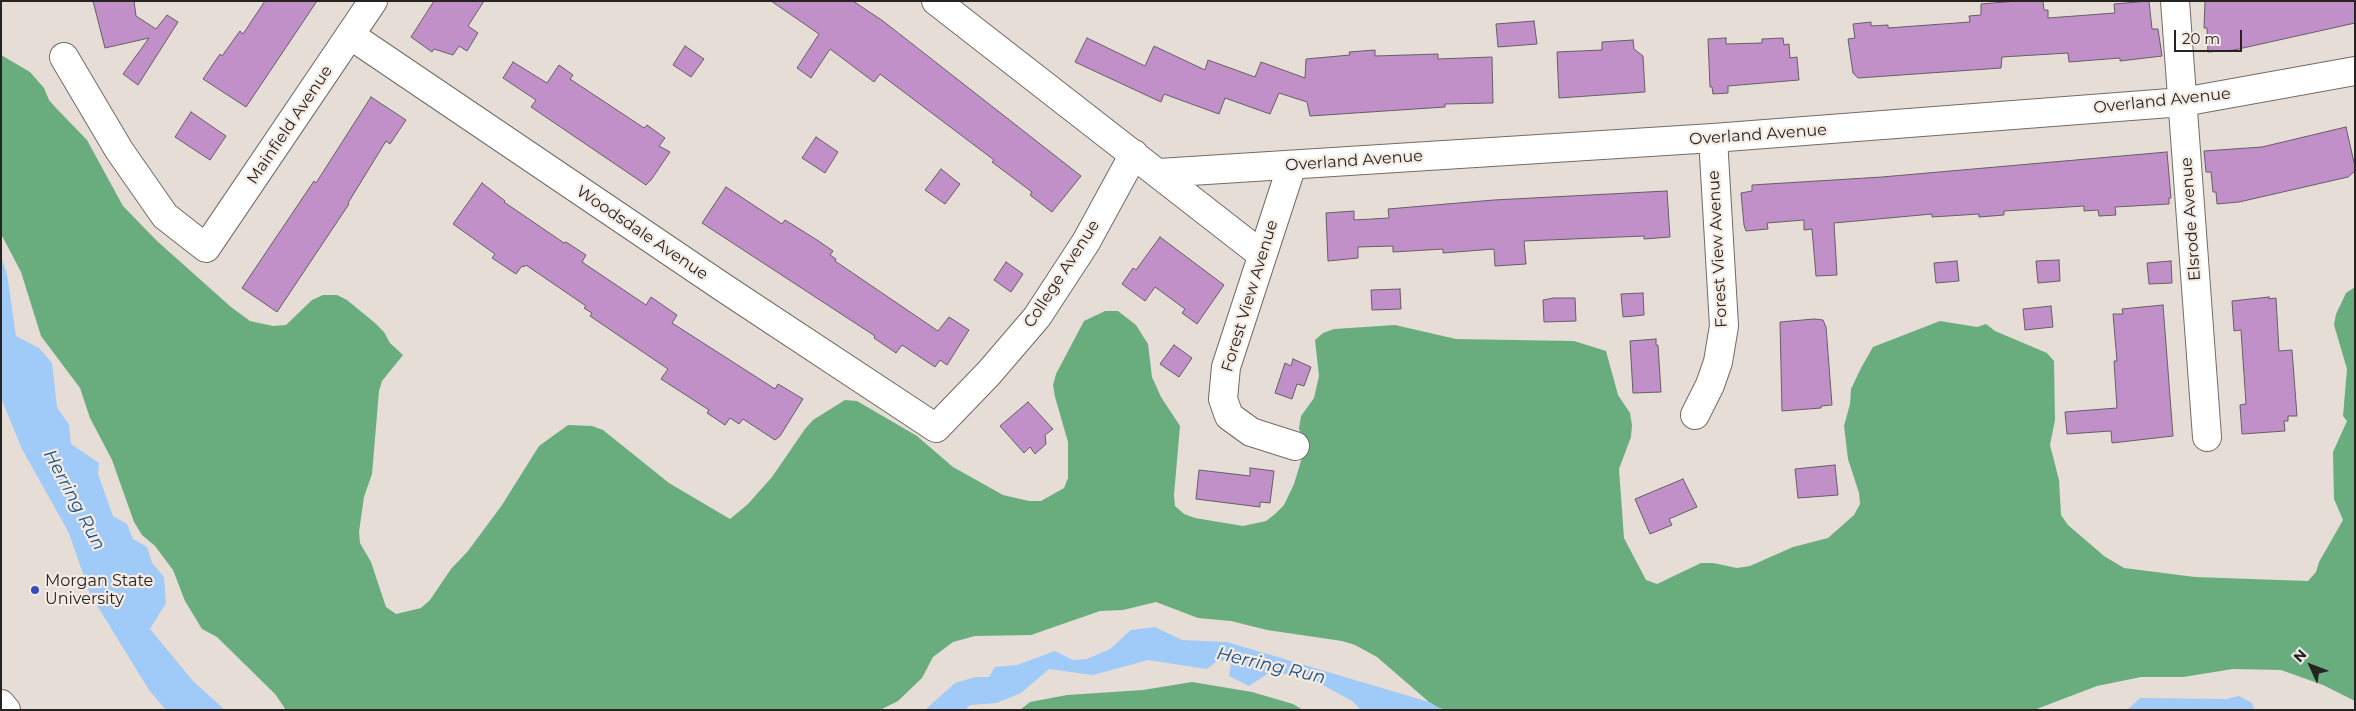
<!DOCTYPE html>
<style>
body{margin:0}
#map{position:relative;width:2356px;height:711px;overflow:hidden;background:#e7ddd7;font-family:Montserrat,sans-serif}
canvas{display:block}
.frame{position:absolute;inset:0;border:2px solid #272321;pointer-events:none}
.north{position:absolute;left:2286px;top:641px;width:50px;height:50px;-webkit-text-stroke:4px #f4ebe4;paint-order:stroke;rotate:313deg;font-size:14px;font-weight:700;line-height:20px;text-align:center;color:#272321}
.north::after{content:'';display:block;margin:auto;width:18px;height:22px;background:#272321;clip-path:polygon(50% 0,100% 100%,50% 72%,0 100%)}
.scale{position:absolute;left:2174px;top:30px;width:68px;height:22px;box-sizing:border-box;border:2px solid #272321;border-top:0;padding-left:6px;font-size:15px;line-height:18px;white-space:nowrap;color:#272321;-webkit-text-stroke:4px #f4ebe4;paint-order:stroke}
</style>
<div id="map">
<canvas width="2356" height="711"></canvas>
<div class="frame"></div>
<div class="north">N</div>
<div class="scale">20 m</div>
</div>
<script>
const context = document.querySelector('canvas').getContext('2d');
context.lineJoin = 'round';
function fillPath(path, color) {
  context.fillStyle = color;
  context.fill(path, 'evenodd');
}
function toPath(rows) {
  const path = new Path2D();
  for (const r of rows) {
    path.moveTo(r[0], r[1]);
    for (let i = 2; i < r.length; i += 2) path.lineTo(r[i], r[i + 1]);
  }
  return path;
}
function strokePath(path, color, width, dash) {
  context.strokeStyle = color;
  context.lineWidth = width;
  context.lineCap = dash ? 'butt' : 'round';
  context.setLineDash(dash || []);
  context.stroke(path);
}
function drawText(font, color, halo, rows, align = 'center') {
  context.font = font + ' Montserrat,sans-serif';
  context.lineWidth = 4.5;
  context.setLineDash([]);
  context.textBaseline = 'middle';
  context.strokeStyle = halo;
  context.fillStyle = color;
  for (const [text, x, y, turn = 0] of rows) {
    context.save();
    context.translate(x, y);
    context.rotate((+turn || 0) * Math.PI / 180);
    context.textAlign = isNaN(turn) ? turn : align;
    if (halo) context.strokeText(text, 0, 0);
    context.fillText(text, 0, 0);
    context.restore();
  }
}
fillPath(toPath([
 [1,55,30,72,44,88,49,100,56,108,87,140,123,206,157,241,231,307,250,321,273,326,286,325,312,300,323,295,337,295,347,300,375,323,384,332,390,343,403,355,382,381,379,391,372,474,364,497,359,532,360,543,371,562,386,607,396,614,421,608,430,600,451,569,468,551,502,505,539,446,568,425,592,426,603,430,669,483,730,519,748,504,772,477,805,429,813,420,845,400,857,401,917,436,953,467,1003,495,1029,501,1041,501,1064,488,1068,478,1068,442,1055,397,1053,385,1056,374,1084,321,1105,311,1118,311,1136,325,1148,344,1152,377,1161,397,1180,426,1174,495,1175,506,1184,514,1195,518,1243,526,1266,521,1275,514,1284,505,1294,484,1304,451,1299,428,1301,416,1314,398,1319,376,1315,340,1323,333,1334,329,1395,325,1456,339,1574,341,1606,351,1618,395,1630,413,1632,425,1631,437,1619,469,1624,538,1646,580,1657,584,1701,563,1713,563,1737,568,1750,566,1793,547,1828,538,1854,515,1860,504,1859,493,1848,459,1844,426,1850,404,1851,389,1861,368,1873,347,1940,321,1977,327,1986,324,1995,331,2047,353,2054,361,2055,420,2050,445,2059,480,2061,515,2068,525,2104,556,2124,568,2195,577,2308,581,2316,572,2319,562,2343,520,2334,499,2333,452,2347,421,2343,416,2347,369,2334,325,2336,314,2346,293,2355,287,2355,701,2323,685,2281,670,2233,669,2183,677,2141,677,2097,686,2034,710,1447,710,1439,708,1429,702,1377,657,1355,645,1342,641,1267,630,1231,621,1198,618,1156,602,1123,610,1100,611,1031,635,975,636,953,642,933,657,922,678,898,701,880,710,286,710,275,694,217,637,202,629,185,601,173,570,155,546,142,535,134,522,112,460,90,418,80,388,41,336,21,272,1,234],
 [1192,682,1252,692,1293,704,1303,710,1020,710,1030,702,1067,695,1143,690]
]), '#69ad7f');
fillPath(toPath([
 [1,257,7,274,16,336,39,348,52,363,57,407,69,425,71,444,99,463,98,474,113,516,127,524,133,539,147,547,152,563,164,577,166,603,150,629,193,681,225,710,166,710,149,690,90,594,69,533,22,449,1,398],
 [1155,627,1182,640,1227,642,1429,702,1439,708,1447,710,1361,710,1352,701,1308,677,1270,672,1249,686,1229,676,1231,663,1218,660,1207,669,1148,660,1093,675,1049,669,1021,693,996,703,970,705,965,710,925,710,955,683,975,677,989,677,995,667,1017,665,1055,651,1073,660,1087,659,1110,649,1131,630],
 [2239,696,2252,703,2254,710,2127,710,2140,698,2226,699]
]), '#a0caf7');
const building = toPath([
 [93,1,134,1,136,16,156,29,167,15,178,22,138,85,123,74,149,38,105,48,93,1],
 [265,1,317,1,246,107,203,79,220,54,222,56,240,31,243,34,265,1],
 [434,1,484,1,468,26,478,33,467,51,459,46,453,55,434,49,432,52,411,37,434,1],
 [771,1,853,1,883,21,1081,176,1052,212,1030,195,1032,192,992,162,994,160,880,74,874,82,830,49,811,78,797,68,819,34,771,1],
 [2017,1,2043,1,2044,10,2048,10,2048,18,2115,13,2114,4,2149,1,2152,29,2158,29,2162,56,2120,61,2120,58,2069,62,2068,53,2002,57,2001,68,1858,78,1853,73,1848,39,1855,38,1853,24,1871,22,1871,26,1888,25,1888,28,1970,22,1969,16,1981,15,1981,4,2017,1],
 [2355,1,2355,23,2234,50,2208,52,2207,28,2204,28,2205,1,2355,1],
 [1534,21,1537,44,1498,47,1496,24,1534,21],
 [1087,38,1145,66,1154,46,1205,70,1208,60,1255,77,1261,62,1305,78,1306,59,1350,55,1349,52,1375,50,1375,56,1438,54,1438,59,1492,57,1493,103,1445,104,1445,107,1310,116,1307,102,1279,93,1270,114,1225,98,1219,114,1164,94,1161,102,1075,62,1087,38],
 [1726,38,1726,44,1762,43,1762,39,1783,38,1784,45,1789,44,1790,58,1797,57,1799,80,1728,86,1728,93,1713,94,1712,87,1710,87,1708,39,1726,38],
 [1633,40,1634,49,1643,56,1645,92,1559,98,1557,52,1602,50,1602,42,1633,40],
 [685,46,704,59,691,77,673,65,685,46],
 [513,62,547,83,559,65,573,75,570,79,644,128,647,125,665,138,659,146,670,152,651,180,646,185,531,107,536,100,503,78,513,62],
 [371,97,406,120,390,144,386,141,348,203,349,204,277,312,242,288,314,181,316,183,371,97],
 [191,112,226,136,210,160,175,137,191,112],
 [2346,127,2355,167,2355,171,2348,177,2239,202,2217,204,2216,192,2213,192,2211,172,2206,172,2204,151,2262,147,2346,127],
 [816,137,838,152,825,173,802,158,816,137],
 [2167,152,2171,198,2169,198,2169,204,2115,207,2116,215,2099,216,2098,210,2084,211,2084,206,2004,211,2004,215,1979,217,1979,214,1932,217,1932,214,1834,223,1837,275,1816,276,1812,229,1804,230,1804,220,1767,223,1768,229,1746,231,1744,225,1741,193,1752,191,1752,185,1882,177,2167,152],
 [941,169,960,184,945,204,925,190,941,169],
 [482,183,505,201,504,202,564,243,566,242,586,255,582,262,646,305,651,297,677,315,672,323,775,389,778,384,803,399,780,436,775,440,743,419,739,424,730,418,725,425,707,413,709,410,661,379,668,369,590,316,592,313,584,308,586,306,526,265,524,267,522,266,516,274,492,258,495,254,453,224,482,183],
 [726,187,782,224,785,220,817,240,833,251,830,255,836,259,835,261,938,331,949,317,969,330,947,365,940,360,935,367,902,345,896,353,874,338,875,336,702,223,726,187],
 [1667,191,1670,237,1644,239,1644,236,1524,241,1526,264,1495,266,1494,249,1443,253,1443,249,1393,252,1393,246,1358,247,1358,258,1328,261,1326,213,1354,211,1354,220,1389,218,1388,209,1494,200,1667,191],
 [1160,237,1224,285,1197,324,1182,313,1185,309,1155,287,1145,301,1122,284,1133,268,1136,270,1160,237],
 [2059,260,2060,281,2038,283,2036,261,2059,260],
 [1957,261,1959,281,1936,283,1934,263,1957,261],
 [2171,261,2172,283,2149,284,2147,263,2171,261],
 [1006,262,1023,274,1011,292,994,280,1006,262],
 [1400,289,1401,309,1372,310,1371,290,1400,289],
 [1643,293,1644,315,1623,317,1621,294,1643,293],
 [2269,297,2269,299,2276,298,2279,351,2292,350,2297,416,2288,416,2288,421,2284,421,2285,431,2242,434,2240,405,2246,404,2241,330,2234,331,2232,301,2269,297],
 [1554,298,1575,298,1576,321,1544,322,1543,300,1554,298],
 [2163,305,2173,436,2112,443,2111,431,2067,434,2065,412,2117,408,2114,361,2117,361,2113,314,2123,314,2122,309,2163,305],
 [2051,306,2053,327,2025,330,2023,309,2051,306],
 [1814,319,1823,320,1826,327,1832,405,1821,406,1821,408,1782,411,1780,322,1814,319],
 [1656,339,1656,345,1658,345,1661,392,1633,393,1630,341,1656,339],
 [1174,345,1192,358,1179,377,1160,364,1174,345],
 [1293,359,1311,367,1304,386,1297,384,1292,399,1275,393,1285,363,1291,366,1293,359],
 [1028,402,1053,429,1045,435,1046,444,1035,454,1030,447,1024,453,1000,426,1028,402],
 [1835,465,1838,495,1798,498,1795,469,1835,465],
 [1250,468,1274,471,1270,503,1260,502,1260,507,1196,499,1199,470,1250,476,1250,468],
 [1683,479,1697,507,1669,519,1672,525,1650,534,1635,499,1683,479]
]);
fillPath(building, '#c290c9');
strokePath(building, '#645e65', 1);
const minor = toPath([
 [936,1,1261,254],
 [2175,1,2207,437],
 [350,35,724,288,936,428,989,373,1037,317,1086,242,1134,154],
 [64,57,119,150,165,216,206,248,373,1],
 [1292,165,1226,367,1223,399,1229,416,1251,432,1295,446],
 [1159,173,1713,138,2183,102,2355,71],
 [1695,415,1710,385,1718,362,1724,326,1713,138],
 [1,704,6,710]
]);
strokePath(minor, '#736b65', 30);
strokePath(minor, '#fff', 28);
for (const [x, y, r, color] of [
 [35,590,5,"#364bbd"]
]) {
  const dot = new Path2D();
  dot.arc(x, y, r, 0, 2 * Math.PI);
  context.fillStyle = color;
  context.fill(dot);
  strokePath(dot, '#f4ebe4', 2);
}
drawText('16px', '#272321', '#f4ebe4', [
 ["Overland Avenue",2162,101,-6],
 ["Mainfield Avenue",290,125,-56],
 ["Overland Avenue",1758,135,-4],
 ["Overland Avenue",1354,161,-4],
 ["Elsrode Avenue",2191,219,-94],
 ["Woodsdale Avenue",642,233,34],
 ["Forest View Avenue",1718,249,-93],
 ["College Avenue",1062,274,-57],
 ["Forest View Avenue",1250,296,-73]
]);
drawText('16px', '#272321', '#f4ebe4', [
 ["Morgan State",45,581],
 ["University",45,599]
], 'left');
drawText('italic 18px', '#1a5184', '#f4ebe4', [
 ["Herring Run",74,500,62],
 ["Herring Run",1271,666,13]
]);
</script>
